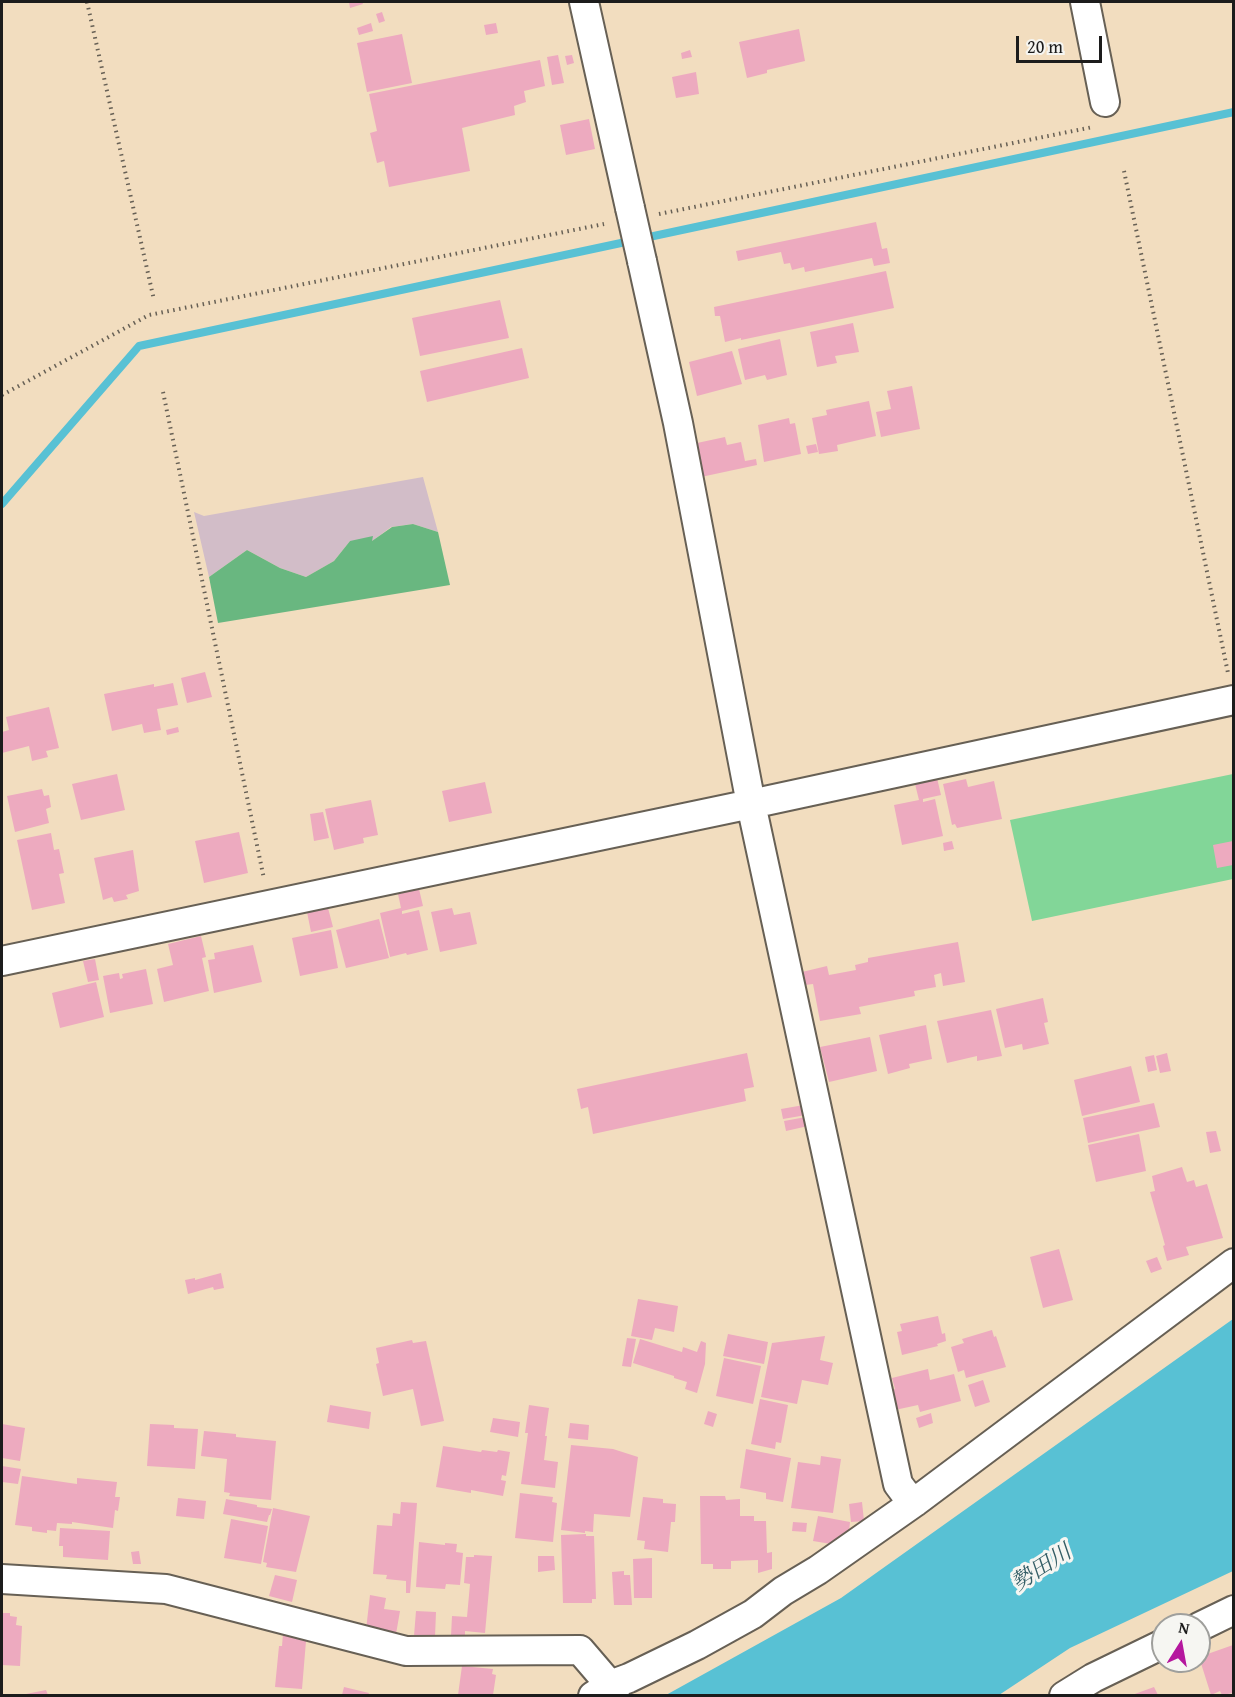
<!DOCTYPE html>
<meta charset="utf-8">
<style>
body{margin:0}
#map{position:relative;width:1235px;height:1697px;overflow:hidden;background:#f2ddbf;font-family:"Gentium Book Plus",serif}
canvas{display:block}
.frame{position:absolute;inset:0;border:3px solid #1c1c1c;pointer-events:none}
.north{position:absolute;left:1151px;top:1613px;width:60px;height:60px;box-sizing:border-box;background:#f6f6f2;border:2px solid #9f9f9c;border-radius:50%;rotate:11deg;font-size:16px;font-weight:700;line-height:24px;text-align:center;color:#1c1c1c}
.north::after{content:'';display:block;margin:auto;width:21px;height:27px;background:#b5179e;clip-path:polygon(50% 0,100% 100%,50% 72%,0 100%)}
.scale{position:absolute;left:1016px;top:36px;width:86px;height:27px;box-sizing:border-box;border:3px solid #1c1c1c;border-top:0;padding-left:8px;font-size:18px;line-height:21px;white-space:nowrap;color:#1c1c1c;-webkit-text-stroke:4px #f6f6f2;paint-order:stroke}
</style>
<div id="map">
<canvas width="1235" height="1697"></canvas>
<div class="frame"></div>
<div class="north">N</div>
<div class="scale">20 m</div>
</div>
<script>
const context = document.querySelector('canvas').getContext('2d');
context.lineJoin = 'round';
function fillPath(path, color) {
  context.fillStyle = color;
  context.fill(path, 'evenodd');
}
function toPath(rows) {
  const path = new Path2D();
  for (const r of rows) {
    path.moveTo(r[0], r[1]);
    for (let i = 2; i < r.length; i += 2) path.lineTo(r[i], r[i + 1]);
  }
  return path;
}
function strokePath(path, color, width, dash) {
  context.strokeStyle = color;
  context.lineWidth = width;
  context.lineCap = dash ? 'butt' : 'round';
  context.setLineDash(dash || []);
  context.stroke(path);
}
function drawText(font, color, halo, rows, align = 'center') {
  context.font = font + ' "Gentium Book Plus","Noto Serif JP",serif';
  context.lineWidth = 6;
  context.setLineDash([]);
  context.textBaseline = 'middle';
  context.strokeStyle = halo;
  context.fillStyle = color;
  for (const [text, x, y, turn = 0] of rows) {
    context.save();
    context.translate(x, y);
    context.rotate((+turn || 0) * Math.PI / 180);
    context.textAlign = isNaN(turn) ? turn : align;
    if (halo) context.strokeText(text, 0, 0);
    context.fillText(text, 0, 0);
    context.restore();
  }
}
fillPath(toPath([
 [423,477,438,532,413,524,391,527,371,542,350,541,334,561,306,577,280,568,247,550,209,577,194,512,204,516]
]), '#d2bdc8');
fillPath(toPath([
 [1233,774,1233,879,1032,921,1010,820]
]), '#82d698');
fillPath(toPath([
 [413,524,438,532,450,585,218,623,209,577,247,550,280,568,306,577,334,561,350,541,373,536,372,541,392,527]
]), '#69b780');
fillPath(toPath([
 [1233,1319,1233,1571,1070,1648,999,1695,666,1695,841,1598]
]), '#58c1d4');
strokePath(toPath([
 [2,504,139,346,1234,112]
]), '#58c1d4', 8);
fillPath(toPath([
 [349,2,362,2,363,4,350,8],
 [382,12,385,21,379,23,376,14],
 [371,23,373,31,359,35,357,28],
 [496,23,498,33,486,35,484,25],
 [799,29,805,61,767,70,767,73,747,78,739,42],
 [402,34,412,83,367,92,357,43],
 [690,50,692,57,682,59,681,53],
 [558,55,564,83,552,85,547,57],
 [572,55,574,63,567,65,565,56],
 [540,60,545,86,524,91,526,102,514,106,515,115,462,128,470,171,389,187,384,161,377,163,370,133,377,131,369,94],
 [696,72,699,94,676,98,672,77],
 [589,119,595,149,566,155,560,125],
 [876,222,882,249,887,248,890,263,874,266,872,258,805,272,804,267,792,270,790,263,784,264,781,252,738,261,736,251],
 [886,271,894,308,741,340,741,338,725,342,720,316,715,316,714,307],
 [500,300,509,338,420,356,412,318],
 [853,323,859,352,835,356,837,363,817,367,810,332],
 [780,339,787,375,767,380,765,375,745,380,738,349],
 [522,348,529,378,427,402,420,371],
 [732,351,742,384,697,396,689,362],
 [912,386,920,429,881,437,876,412,891,409,887,391],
 [869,401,876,436,837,445,838,451,819,454,812,418,827,415,826,410],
 [789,418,790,424,795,423,801,454,764,462,758,425],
 [725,437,727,445,741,442,745,461,756,459,757,465,701,477,695,447,698,447,697,443],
 [816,444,818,452,808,454,806,446],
 [205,672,212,697,187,703,181,678],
 [173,683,178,705,157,709,161,730,144,733,142,724,112,731,104,694,154,684,154,687],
 [49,707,59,748,46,751,48,757,32,761,29,746,2,753,2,732,9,730,6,717],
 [178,727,179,732,167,735,166,730],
 [117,774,125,810,81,820,72,784],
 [937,778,941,795,923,799,923,802,935,799,943,836,902,845,894,805,919,800,915,784],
 [966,779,968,787,994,781,1002,819,957,828,955,824,952,825,943,784],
 [485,782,492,813,449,822,442,791],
 [42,789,44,796,49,795,51,807,46,809,49,823,15,832,7,796],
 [371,800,378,835,363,838,364,843,334,850,325,809],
 [323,812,329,838,314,841,310,814],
 [239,832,248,873,204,883,195,841],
 [51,833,54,850,59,849,64,873,59,874,65,903,32,910,17,840],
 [952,841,954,849,944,851,943,843],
 [1233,841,1233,865,1217,868,1213,845],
 [133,850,139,891,126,895,128,899,114,902,112,897,103,900,94,858],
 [419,889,423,906,402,911,402,914,419,910,428,950,407,955,406,953,390,957,380,913,401,908,398,894],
 [328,908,333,927,311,932,307,912],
 [452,908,454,915,470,912,477,944,440,952,431,912],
 [379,919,389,958,346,968,336,930],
 [331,930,338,968,300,976,292,938],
 [201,936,206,957,202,958,209,991,164,1002,157,969,173,965,168,944],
 [958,942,965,982,943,986,941,973,934,975,936,987,914,991,915,996,859,1007,861,1014,820,1021,813,984,805,985,802,972,827,966,829,975,856,970,855,965,868,962,868,958],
 [253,945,262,982,214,993,208,960,215,959,214,953],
 [95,959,99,980,88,982,83,961],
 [146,969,153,1004,110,1013,103,976,119,973,120,979,123,978,122,974],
 [96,982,104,1017,60,1028,52,993],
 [1043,998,1048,1022,1044,1023,1049,1044,1023,1050,1022,1044,1005,1048,996,1009],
 [991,1010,1002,1056,977,1061,977,1056,947,1063,937,1021],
 [926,1025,932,1059,909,1064,910,1068,888,1074,879,1035],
 [870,1037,877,1071,829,1082,820,1047],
 [747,1053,754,1087,744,1089,746,1101,593,1134,588,1107,581,1109,577,1089],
 [1167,1053,1171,1071,1160,1073,1156,1056],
 [1154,1055,1157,1070,1148,1072,1145,1057],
 [1131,1066,1140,1102,1082,1116,1074,1080],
 [1154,1103,1160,1127,1088,1143,1083,1118],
 [804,1105,806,1115,783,1119,781,1109],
 [806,1117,808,1126,786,1131,784,1121],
 [1216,1131,1221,1151,1210,1153,1206,1132],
 [1139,1134,1146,1171,1096,1182,1088,1145],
 [1182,1167,1187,1182,1194,1180,1196,1187,1207,1184,1223,1238,1186,1247,1189,1255,1167,1261,1163,1246,1165,1245,1150,1192,1155,1191,1152,1176],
 [1059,1249,1073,1300,1043,1308,1030,1257],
 [1157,1257,1162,1269,1151,1273,1146,1261],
 [221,1273,224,1288,214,1290,213,1287,188,1294,185,1280,195,1278,195,1280],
 [638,1299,678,1306,674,1332,655,1328,652,1340,631,1336],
 [938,1316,942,1334,945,1333,946,1341,937,1344,938,1346,902,1355,897,1332,902,1331,900,1324],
 [992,1330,994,1337,996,1336,1006,1367,966,1378,964,1370,958,1372,951,1347,964,1343,962,1339],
 [728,1334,768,1342,764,1364,723,1356],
 [825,1336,820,1360,833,1363,828,1385,802,1380,797,1404,761,1397,772,1343],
 [627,1338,636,1339,631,1367,622,1366],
 [640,1339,682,1352,683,1347,697,1352,701,1341,706,1343,705,1364,697,1393,685,1389,687,1382,674,1378,674,1376,633,1363],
 [412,1340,413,1343,426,1341,444,1421,421,1426,413,1389,383,1396,376,1364,379,1363,376,1348],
 [724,1358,761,1366,753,1404,716,1396],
 [928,1369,930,1380,954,1374,961,1401,920,1412,918,1405,895,1410,890,1390,895,1389,892,1378],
 [983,1380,990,1402,975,1407,968,1385],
 [760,1399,788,1405,781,1443,776,1442,775,1449,751,1444],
 [330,1405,371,1412,369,1429,327,1422],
 [529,1405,549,1408,545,1436,547,1436,544,1460,558,1462,555,1488,521,1484,528,1433,525,1433],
 [708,1411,717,1414,713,1427,704,1424],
 [931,1413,933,1423,919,1428,916,1418],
 [493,1418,520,1422,518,1437,490,1432],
 [570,1423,589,1425,588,1440,568,1438],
 [2,1424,25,1428,20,1461,2,1458],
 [150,1424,174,1425,174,1428,198,1429,195,1469,147,1466],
 [204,1431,236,1434,236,1437,276,1441,271,1500,229,1496,230,1493,224,1492,227,1459,201,1456],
 [571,1445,613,1449,638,1457,630,1517,594,1514,593,1532,585,1531,585,1533,561,1530],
 [443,1446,481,1452,482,1450,497,1452,498,1450,510,1452,506,1476,502,1475,501,1480,506,1481,503,1496,471,1490,471,1493,436,1487],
 [746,1449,791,1458,783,1502,766,1499,766,1493,740,1488],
 [821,1456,841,1459,833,1513,791,1508,798,1462,820,1465],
 [2,1466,21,1469,18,1484,2,1482],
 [22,1476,77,1484,77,1478,117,1482,115,1497,120,1497,118,1511,115,1510,113,1528,72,1522,72,1524,57,1523,56,1531,47,1530,47,1533,32,1531,32,1527,15,1525],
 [520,1493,553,1497,552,1502,557,1503,553,1542,515,1538],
 [700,1496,725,1496,726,1500,740,1499,740,1516,754,1516,754,1521,766,1521,767,1553,772,1552,772,1569,758,1573,758,1560,731,1561,731,1569,713,1569,713,1564,701,1564],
 [643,1497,663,1499,663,1503,676,1504,675,1522,671,1522,668,1552,644,1549,645,1541,637,1540],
 [178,1498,206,1501,204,1519,176,1516],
 [226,1499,257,1505,257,1507,272,1509,270,1515,269,1515,267,1522,223,1514],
 [401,1502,417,1503,410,1593,406,1593,406,1581,386,1579,387,1575,373,1574,377,1525,392,1526,393,1513,400,1514],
 [862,1502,864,1521,851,1522,849,1504],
 [273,1508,310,1516,296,1572,266,1567,267,1563,263,1562],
 [818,1516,850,1522,849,1532,831,1544,813,1541],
 [231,1519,268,1526,261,1564,224,1558],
 [793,1522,807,1523,806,1532,792,1531],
 [60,1528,110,1531,108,1560,63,1557,63,1546,59,1546],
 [586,1534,586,1536,594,1536,596,1599,592,1599,592,1603,563,1603,561,1535],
 [419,1542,445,1545,445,1543,457,1544,456,1552,463,1553,460,1585,446,1584,445,1589,416,1587],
 [139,1551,141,1564,133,1564,131,1552],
 [474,1555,492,1556,485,1633,465,1631,465,1637,451,1636,452,1616,467,1617,470,1584,464,1583,466,1557,474,1557],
 [538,1556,554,1556,555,1570,538,1572],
 [652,1558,652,1598,634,1598,633,1559],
 [624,1571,624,1575,630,1575,632,1605,614,1605,612,1572],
 [275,1575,297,1580,292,1602,269,1596],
 [370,1595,386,1598,384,1609,400,1611,396,1634,366,1630],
 [416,1611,436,1612,435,1637,414,1636],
 [2,1613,10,1613,10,1616,17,1617,16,1625,22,1626,20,1666,2,1665],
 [283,1634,306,1641,302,1689,275,1687,279,1646,282,1646],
 [1233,1645,1233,1693,1222,1695,1220,1691,1211,1695,1199,1657],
 [462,1666,493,1669,492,1674,496,1675,493,1695,458,1695],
 [344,1687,369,1693,368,1695,342,1695],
 [1154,1687,1158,1695,1132,1695],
 [46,1690,48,1695,27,1695,26,1694]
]), '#edaabf');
const street = toPath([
 [584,2,630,208],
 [1085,2,1105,102],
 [642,261,678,423,751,804,898,1484,904,1492,915,1502],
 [2,961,751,804,1234,700],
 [2,1579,166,1589,406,1651,580,1650,610,1685,615,1696],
 [1199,1627,1234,1610],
 [593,1696,610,1685,629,1678,697,1645,753,1614,783,1591,818,1570,915,1502,1234,1263],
 [1064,1696,1093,1678,1163,1644]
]);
strokePath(street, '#676055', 32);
strokePath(toPath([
 [87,2,154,300],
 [1124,171,1228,673],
 [659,214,1093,127],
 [163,392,264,879],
 [2,395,149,315,604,224]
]), '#676055', 4, [1.5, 4.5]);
strokePath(street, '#fff', 28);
const streetBridge = toPath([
 [630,208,642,261]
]);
strokePath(streetBridge, '#676055', 32, []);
strokePath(streetBridge, '#fff', 28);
drawText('italic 22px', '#345e66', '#f6f6f2', [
 ["勢田川",1042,1569,-33]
]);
</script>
